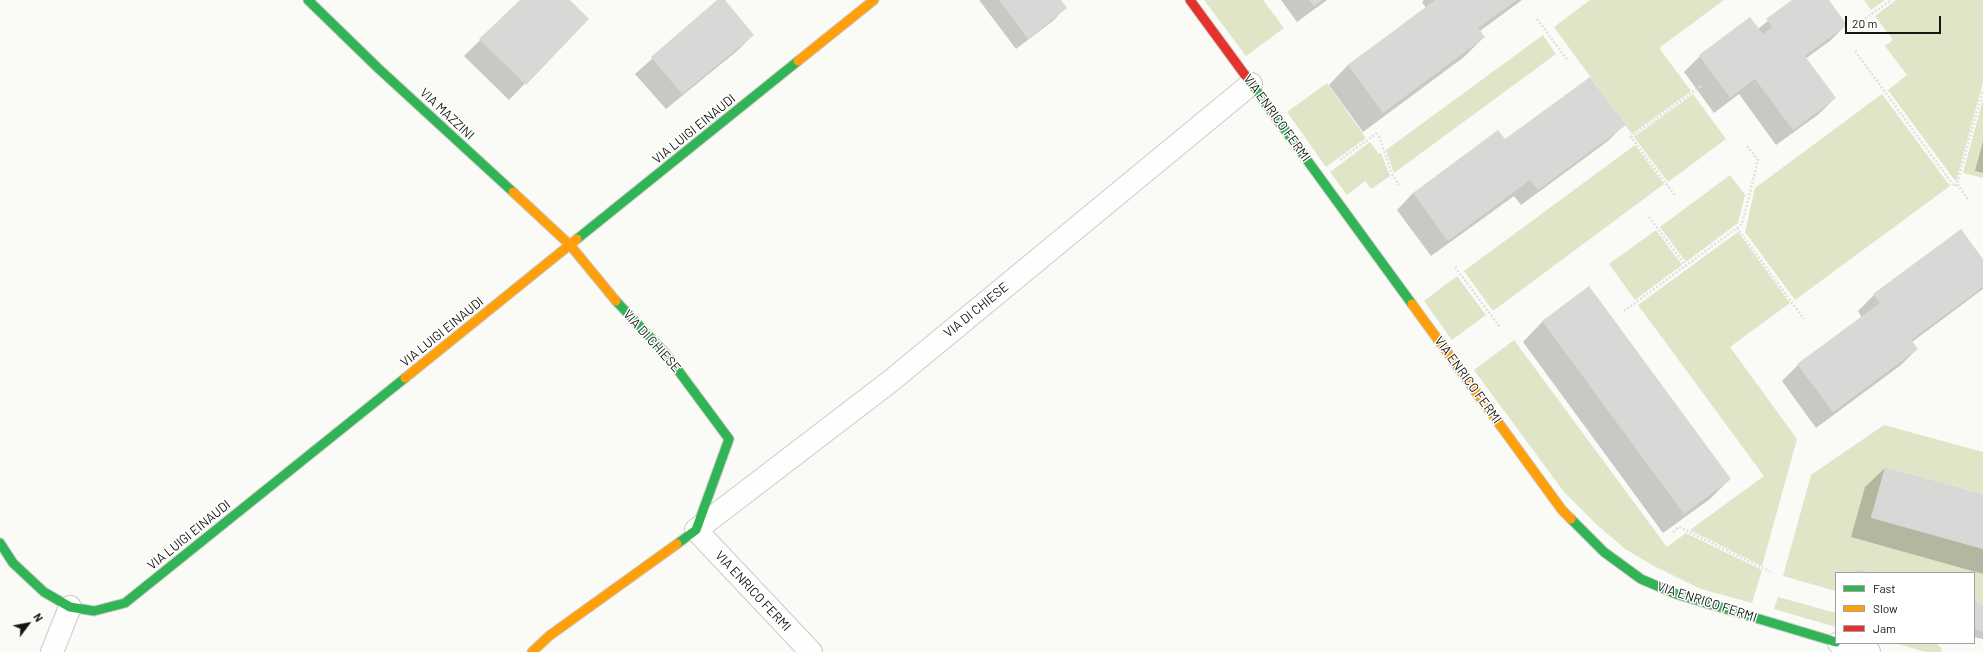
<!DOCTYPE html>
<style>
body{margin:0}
#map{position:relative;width:1983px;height:652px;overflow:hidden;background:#fafaf6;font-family:Barlow,sans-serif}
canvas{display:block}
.legend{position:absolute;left:1835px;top:572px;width:140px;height:72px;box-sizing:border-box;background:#fff;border:1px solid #a1a1a1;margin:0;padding:5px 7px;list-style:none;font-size:12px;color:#151513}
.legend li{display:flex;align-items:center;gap:8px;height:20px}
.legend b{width:20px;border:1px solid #a1a1a1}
.north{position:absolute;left:8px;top:604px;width:40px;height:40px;-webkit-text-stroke:3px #fff;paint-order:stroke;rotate:58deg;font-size:11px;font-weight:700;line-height:16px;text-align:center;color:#151513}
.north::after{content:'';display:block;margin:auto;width:14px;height:18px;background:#151513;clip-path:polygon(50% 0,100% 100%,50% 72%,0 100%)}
.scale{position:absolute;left:1845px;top:16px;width:96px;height:18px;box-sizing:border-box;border:2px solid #151513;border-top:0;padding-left:5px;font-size:12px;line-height:14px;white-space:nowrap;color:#151513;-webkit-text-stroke:3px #fff;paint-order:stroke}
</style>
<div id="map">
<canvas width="1983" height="652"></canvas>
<ul class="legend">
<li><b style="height:5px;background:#30b455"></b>Fast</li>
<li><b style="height:5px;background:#ff9f0a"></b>Slow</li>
<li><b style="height:5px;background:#e5322d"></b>Jam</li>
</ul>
<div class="north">N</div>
<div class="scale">20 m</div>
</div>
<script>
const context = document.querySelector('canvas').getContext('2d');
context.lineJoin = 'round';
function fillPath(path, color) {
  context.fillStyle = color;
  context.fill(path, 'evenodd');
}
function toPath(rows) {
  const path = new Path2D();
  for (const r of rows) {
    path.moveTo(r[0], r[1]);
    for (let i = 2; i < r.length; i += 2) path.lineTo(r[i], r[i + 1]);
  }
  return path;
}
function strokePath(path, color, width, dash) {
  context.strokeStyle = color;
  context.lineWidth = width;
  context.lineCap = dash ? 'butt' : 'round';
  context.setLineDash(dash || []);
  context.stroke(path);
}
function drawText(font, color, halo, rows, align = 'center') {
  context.font = font + ' Barlow,sans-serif';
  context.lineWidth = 3;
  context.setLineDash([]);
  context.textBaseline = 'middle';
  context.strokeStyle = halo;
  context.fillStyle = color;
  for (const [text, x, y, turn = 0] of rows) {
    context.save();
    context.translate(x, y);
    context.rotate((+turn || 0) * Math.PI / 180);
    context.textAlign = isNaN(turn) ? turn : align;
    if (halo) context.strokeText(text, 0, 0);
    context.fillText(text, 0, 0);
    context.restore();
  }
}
fillPath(toPath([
 [1204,0,1263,0,1284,28,1246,56],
 [1590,0,1724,0,1659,48,1691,91,1632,134,1554,27],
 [1864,0,1885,0,1871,10],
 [1896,0,1983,0,1983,82,1956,182,1888,90,1907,75,1885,46,1893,40,1875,16],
 [1543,35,1556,54,1394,173,1386,150],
 [1327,83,1366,138,1326,167,1287,112],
 [1693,94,1726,139,1668,182,1634,137],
 [1882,94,1950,186,1795,300,1745,232,1755,188],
 [1983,99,1983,178,1963,173],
 [1370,142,1379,154,1381,153,1390,176,1371,189,1365,181,1347,195,1330,172],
 [1635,145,1664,184,1493,311,1464,271],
 [1730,175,1745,195,1738,223,1686,262,1660,227],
 [1656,230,1682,265,1635,300,1609,264],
 [1738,232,1790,303,1730,347,1797,439,1762,566,1690,530,1764,476,1638,305],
 [1457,276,1486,315,1452,340,1424,301],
 [1514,340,1667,547,1686,533,1762,570,1752,603,1701,589,1654,566,1625,549,1595,523,1564,492,1474,370],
 [1884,425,1983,452,1983,494,1885,467,1871,517,1983,549,1983,604,1974,601,1974,573,1873,573,1857,568,1855,573,1836,573,1836,591,1783,576,1811,475],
 [1778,597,1836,613,1836,627,1774,609],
 [1894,643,1936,643,1942,649,1941,652,1926,652]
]), '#e0e5c7');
fillPath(toPath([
 [521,0,569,0,587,19,509,100,464,56],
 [718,0,724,0,753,35,737,51,666,109,635,74],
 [979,0,1059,0,1065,8,1054,20,1016,49],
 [1281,0,1327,0,1297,22],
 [1424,0,1522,0,1480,31,1484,37,1464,57,1363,132,1329,85,1348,65,1426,8,1422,2],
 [1794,0,1828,0,1846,25,1830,41,1805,59,1835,98,1819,114,1776,145,1739,94,1714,113,1684,72,1700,56,1758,29],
 [1624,125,1608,141,1521,205,1514,196,1431,256,1397,210,1413,193],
 [1983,141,1983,173,1975,171],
 [1983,260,1983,289,1912,342,1917,349,1901,365,1816,428,1782,381,1798,365,1862,318,1858,311,1874,295],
 [1589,288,1730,479,1710,499,1663,533,1523,342,1542,322],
 [1885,468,1983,495,1983,574,1851,537,1865,487],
 [1974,602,1983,605,1983,639,1974,637]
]), '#0003');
fillPath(toPath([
 [520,0,570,0,589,19,526,85,479,39],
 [717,0,725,0,754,35,682,94,651,57],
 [999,0,1061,0,1067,8,1028,39],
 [1309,0,1322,0,1314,6],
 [1435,0,1517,0,1478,28,1485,37,1383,113,1348,65],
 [1792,0,1829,0,1847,25,1805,56,1836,98,1793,130,1755,79,1730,98,1699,55,1750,17,1763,34,1772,27,1766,19],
 [1590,77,1626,125,1538,190,1530,180,1448,241,1413,193,1498,130,1505,139],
 [1961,229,1983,259,1983,287,1911,340,1918,349,1833,412,1797,364,1880,303,1873,294],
 [1589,286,1731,479,1684,514,1542,321],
 [1885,467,1983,494,1983,549,1871,518],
 [1857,568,1872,573,1855,573],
 [1974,601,1983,604,1983,632,1974,629]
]), '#dad8d6');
const street = toPath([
 [1839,643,1869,652],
 [52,652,70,607],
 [811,652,696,530,892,380,1251,84]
]);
const fast = toPath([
 [308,0,379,69,513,192],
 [1245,75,1412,304],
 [577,239,798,61],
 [616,301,666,354,729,439,696,530,677,544],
 [1571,519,1604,552,1641,579,1676,594,1836,642],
 [0,543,13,563,44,592,70,607,94,611,125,603,405,378]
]);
const slow = toPath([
 [798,61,874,0],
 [513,192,570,245,616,301],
 [1412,304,1562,510,1571,519],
 [405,378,577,239],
 [532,652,549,636,677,544]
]);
const jam = toPath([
 [1190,0,1245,75]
]);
strokePath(street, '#cccbc8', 24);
strokePath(fast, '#cccbc8', 11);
strokePath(slow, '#cccbc8', 11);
strokePath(jam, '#cccbc8', 11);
strokePath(toPath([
 [1537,19,1568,61],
 [1862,21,1891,0],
 [1855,51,1954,186,1957,184],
 [1379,136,1392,174,1399,185],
 [1631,137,1702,85],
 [1630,138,1631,137,1676,197],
 [1340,160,1377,133],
 [1968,199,1957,184,1983,90],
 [1649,217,1686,266],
 [1737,228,1742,224,1758,160,1747,146],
 [1455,267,1500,327],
 [1624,311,1737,228,1804,319],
 [1673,532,1679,527,1773,573]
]), '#e0e0df', 2.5, [2, 2]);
strokePath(street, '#fefefe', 22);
strokePath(fast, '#30b455', 9);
strokePath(slow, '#ff9f0a', 9);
strokePath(jam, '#e5322d', 9);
drawText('13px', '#151513', '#fff', [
 ["VIA MAZZINI",447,114,43],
 ["VIA ENRICO FERMI",1277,118,54],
 ["VIA LUIGI EINAUDI",694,129,-39],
 ["VIA DI CHIESE",976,310,-39],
 ["VIA LUIGI EINAUDI",442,332,-39],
 ["VIA DI CHIESE",652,341,48],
 ["VIA ENRICO FERMI",1468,380,54],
 ["VIA LUIGI EINAUDI",189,535,-39],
 ["VIA ENRICO FERMI",753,591,47],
 ["VIA ENRICO FERMI",1707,602,18]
]);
</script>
